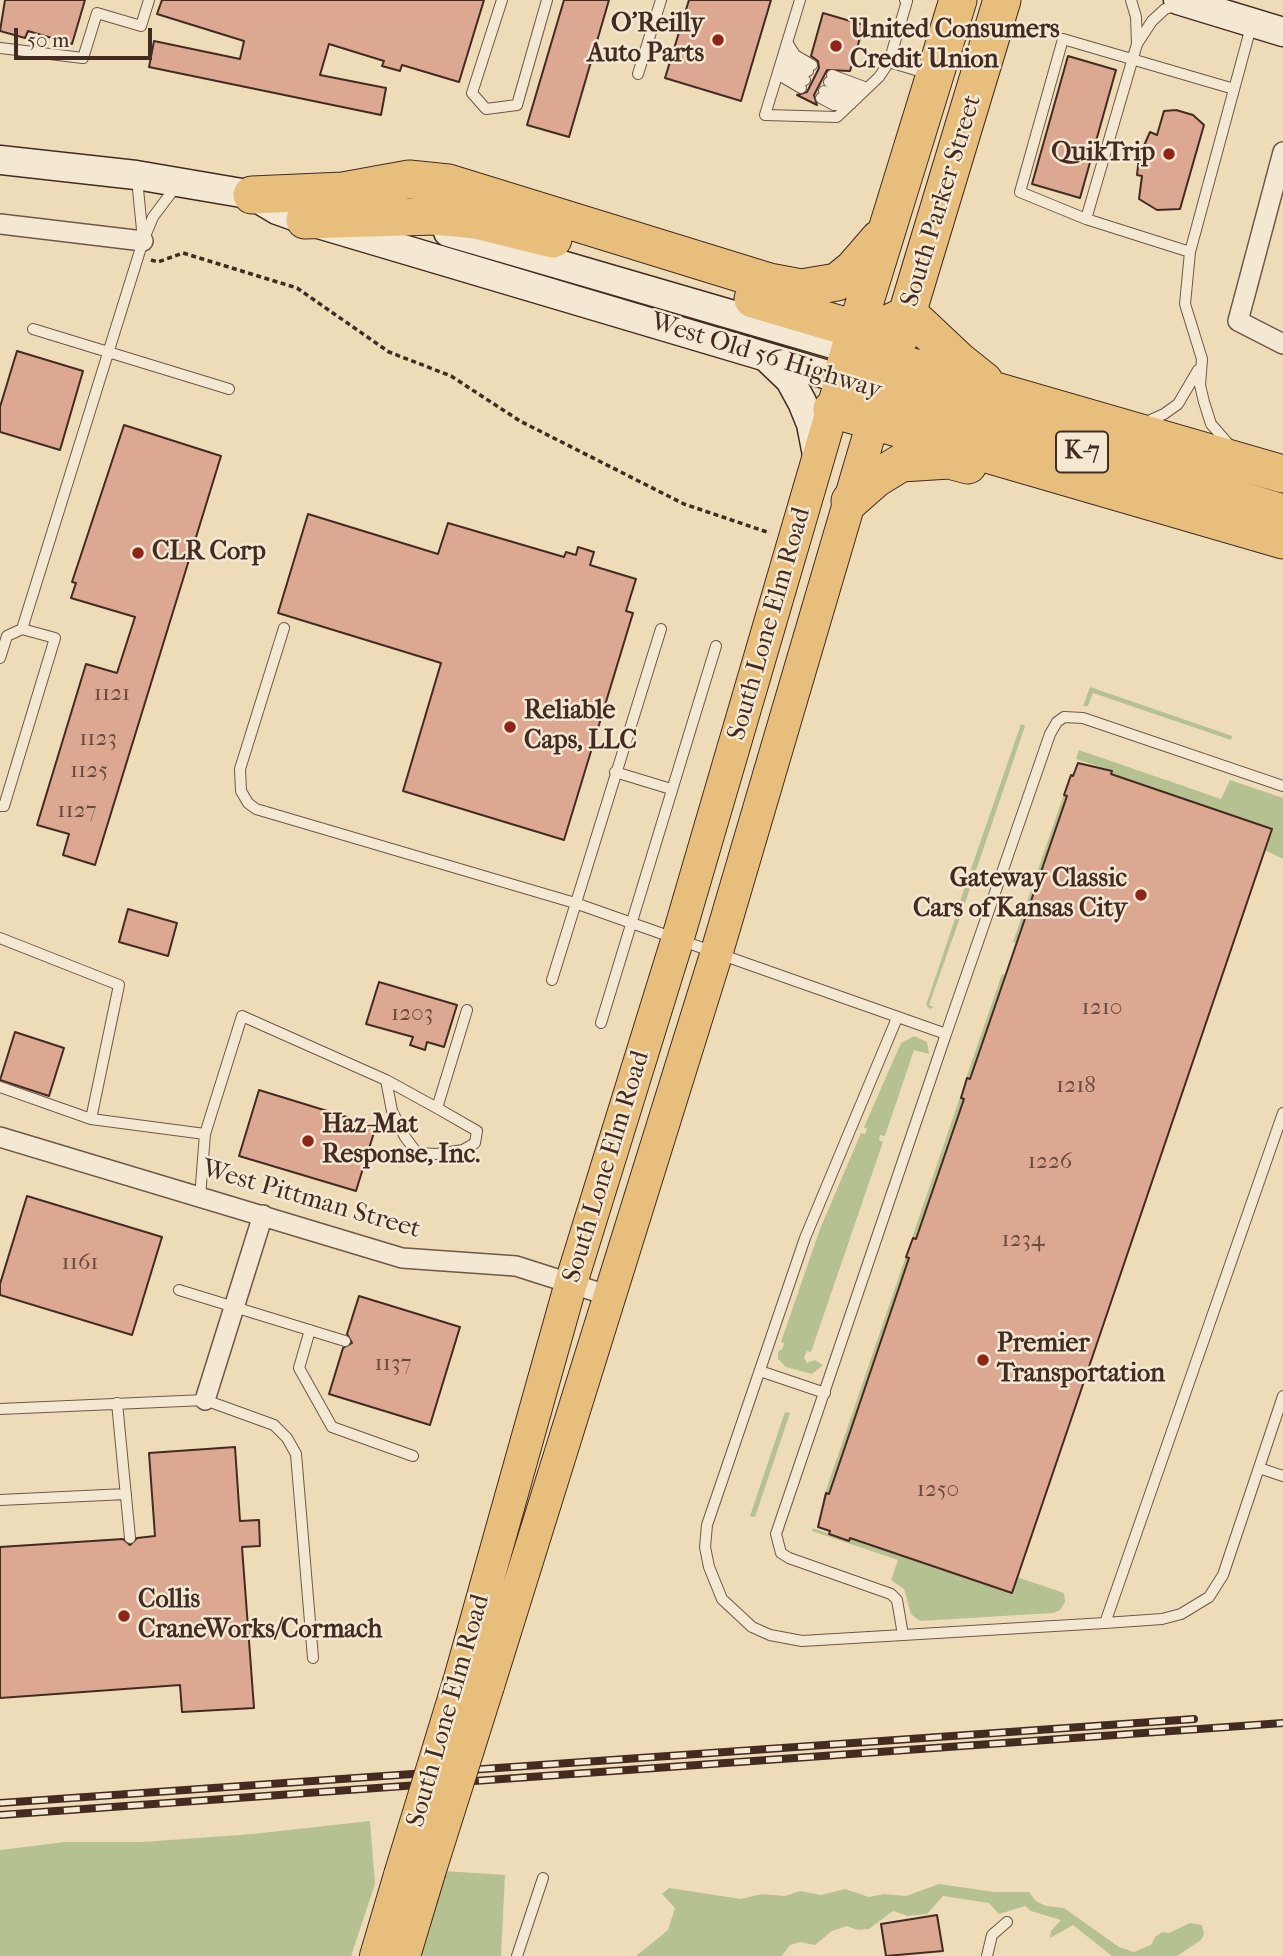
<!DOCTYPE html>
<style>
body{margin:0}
#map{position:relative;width:1283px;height:1956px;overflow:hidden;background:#eedcb9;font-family:"IM FELL French Canon",serif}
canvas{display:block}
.scale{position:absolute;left:14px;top:28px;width:138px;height:32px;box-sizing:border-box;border:4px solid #432b22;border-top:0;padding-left:9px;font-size:21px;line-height:24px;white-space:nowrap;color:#432b22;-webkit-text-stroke:5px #f4e8d2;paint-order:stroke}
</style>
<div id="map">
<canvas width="1283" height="1956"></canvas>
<div class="scale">50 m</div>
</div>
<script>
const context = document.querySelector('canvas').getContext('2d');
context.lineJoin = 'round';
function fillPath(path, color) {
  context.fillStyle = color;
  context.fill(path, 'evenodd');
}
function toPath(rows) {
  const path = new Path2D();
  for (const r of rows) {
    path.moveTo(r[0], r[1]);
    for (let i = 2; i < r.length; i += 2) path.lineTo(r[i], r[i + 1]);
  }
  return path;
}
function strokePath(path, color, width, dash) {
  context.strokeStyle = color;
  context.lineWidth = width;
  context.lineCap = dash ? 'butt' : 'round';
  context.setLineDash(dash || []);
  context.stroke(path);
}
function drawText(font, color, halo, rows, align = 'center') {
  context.font = font + ' "IM FELL French Canon",serif';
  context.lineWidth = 5;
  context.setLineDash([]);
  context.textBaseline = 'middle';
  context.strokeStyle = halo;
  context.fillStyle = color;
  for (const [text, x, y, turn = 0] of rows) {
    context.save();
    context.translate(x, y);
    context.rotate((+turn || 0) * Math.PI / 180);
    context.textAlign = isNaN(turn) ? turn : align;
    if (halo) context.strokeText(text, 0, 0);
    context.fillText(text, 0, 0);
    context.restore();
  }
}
fillPath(toPath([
 [1090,687,1232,736,1231,740,1093,693,1088,706,1083,706],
 [1021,724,1025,726,964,906,959,904],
 [1079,750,1221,799,1230,780,1283,798,1283,859,1111,774,1112,771,1076,759],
 [1065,791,1068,792,1017,943,1013,942],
 [958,910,962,912,929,1005,934,1007,930,1009,926,1005],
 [1002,974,1005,975,969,1082,965,1081],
 [914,1036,927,1042,929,1054,914,1050,885,1136,880,1135,879,1140,883,1142,811,1352,807,1351,804,1358,807,1363,815,1360,823,1365,812,1374,786,1367,778,1359,778,1352,783,1348,784,1343,781,1342,820,1229,861,1133,865,1134,867,1129,864,1127,901,1043],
 [961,1094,965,1095,964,1099,915,1242,911,1241],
 [907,1253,910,1255,827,1501,823,1499],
 [785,1412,790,1413,755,1517,750,1516],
 [813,1528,849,1541,850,1538,1017,1577,1064,1593,1065,1602,1060,1610,1053,1613,920,1621,911,1614,904,1589,891,1580,898,1560,812,1531],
 [370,1821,375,1884,351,1956,0,1956,0,1850,65,1842,142,1842,253,1834],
 [444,1871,505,1875,501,1956,418,1956],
 [939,1884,994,1892,1029,1892,1036,1901,1046,1906,1064,1908,1119,1947,1134,1952,1151,1945,1155,1937,1162,1932,1169,1933,1190,1923,1202,1925,1204,1934,1201,1940,1177,1956,1112,1956,1073,1925,1050,1938,1051,1931,1061,1920,1031,1911,1025,1906,999,1914,989,1903,943,1896,927,1914,908,1916,893,1911,869,1929,858,1930,847,1926,832,1931,815,1945,800,1942,790,1945,782,1956,636,1956,668,1930,675,1908,662,1894,669,1888,741,1899,762,1894,785,1896,800,1891,821,1895,845,1889,869,1897,884,1894,906,1896]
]), '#b6c191');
const building = toPath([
 [5,0,85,0,72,44,28,31,25,38,0,31,5,0],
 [162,0,484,0,459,82,402,65,400,71,382,66,384,61,329,44,320,75,386,88,381,115,149,67,154,41,240,59,244,41,157,14,162,0],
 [564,0,609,0,569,137,527,125,564,0],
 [689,0,771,0,741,101,665,78,689,0],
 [823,13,864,25,850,71,827,70,814,95,817,105,797,95,807,92,819,68,818,61,811,56,823,13],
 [1068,56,1116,70,1080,198,1032,184,1068,56],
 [1176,110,1193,115,1204,125,1180,209,1157,210,1139,199,1142,176,1137,175,1139,157,1150,132,1157,135,1164,111,1176,110],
 [17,351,83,371,60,450,0,432,0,407,17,351],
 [124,425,221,456,95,865,63,855,69,834,37,825,86,664,117,673,135,617,71,598,76,583,72,582,124,425],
 [308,514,438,554,448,523,564,557,566,552,576,555,578,547,594,552,590,565,636,579,626,611,633,613,564,840,403,791,441,663,278,613,308,514],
 [1078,763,1112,771,1111,774,1272,829,1012,1593,850,1538,849,1541,829,1534,830,1531,818,1527,826,1493,829,1494,909,1258,906,1257,913,1238,916,1239,964,1099,961,1098,967,1078,970,1079,1067,796,1064,795,1071,775,1073,776,1078,763],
 [128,909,177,923,168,956,119,942,128,909],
 [379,982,457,1005,444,1047,427,1042,425,1050,410,1045,413,1037,366,1024,379,982],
 [15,1032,64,1048,49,1096,0,1080,15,1032],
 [259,1090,376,1126,356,1191,239,1156,259,1090],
 [27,1196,162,1237,132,1335,0,1295,0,1284,27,1196],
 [359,1296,460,1327,430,1425,329,1394,343,1348,352,1343,347,1334,359,1296],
 [235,1447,240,1521,259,1520,260,1546,242,1547,254,1708,182,1712,180,1685,0,1698,0,1547,123,1539,130,1545,137,1538,155,1536,149,1453,235,1447],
 [937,1915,943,1951,886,1956,881,1924,937,1915]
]);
fillPath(building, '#dca891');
strokePath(building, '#432b22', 2);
const lane = toPath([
 [502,0,472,93,486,109,517,105,547,0],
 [800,0,765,115,837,117,879,77,889,62,907,1,905,0],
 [1131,0,1136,17,1137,44],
 [1178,5,1165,9,1152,21,1137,44,1086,219,1190,252],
 [787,42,795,55,812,65],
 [0,48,83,58,97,13,141,26,149,0],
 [784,53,788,60,808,71],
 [889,62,929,74],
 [781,64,784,69,805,80],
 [779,70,784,78,801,88],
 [638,74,661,0],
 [832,75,867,88],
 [829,82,842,89,858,91],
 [824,91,838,97,857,98],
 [821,98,834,105,851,104],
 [137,179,143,240],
 [1086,219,1020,192,1063,39,1234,89],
 [33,329,229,389],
 [1144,423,1164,414,1178,404,1198,370],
 [1231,447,1211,424,1204,402,1200,385,1202,359,1185,304,1190,252,1252,23],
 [284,628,240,769,241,791,248,803,256,809,575,903,946,1034,1050,734,1057,722,1064,717,1083,718,1283,786],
 [22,629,143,241,153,217,177,185],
 [0,658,7,636,22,629,55,638,4,806,0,806],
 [615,772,671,789],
 [0,938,119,985,91,1119],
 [552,980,661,629],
 [897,1018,805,1238,707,1525,705,1547,709,1567,722,1599,752,1627,770,1635,802,1641,1105,1623,1283,1113],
 [601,1023,716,646],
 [0,1087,91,1119,205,1134,242,1016,386,1080,437,1108,477,1131,475,1143,463,1150,436,1154,417,1153,405,1137,392,1111,386,1080],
 [437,1108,467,1010],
 [200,1197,205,1134],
 [179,1290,345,1341],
 [310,1330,299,1368,332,1427,413,1456],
 [760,1371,825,1393],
 [117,1403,130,1538],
 [0,1409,205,1400,274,1425,287,1438,296,1454,313,1658],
 [1259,1468,1283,1476],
 [0,1500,126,1494],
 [1105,1623,1162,1619,1181,1614,1209,1597,1223,1575,1283,1396],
 [903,1635,897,1600,891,1594,789,1558,781,1553,776,1534,946,1034],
 [517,1956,543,1878],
 [987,1956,992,1935,1007,1922]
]);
const street = toPath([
 [1283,152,1238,321,1283,344],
 [0,224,143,241],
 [0,1137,402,1258,516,1266,610,1296],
 [205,1400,263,1215]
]);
const secondary = toPath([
 [1178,0,1283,32],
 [0,160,136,175,271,198],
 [252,195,277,210,305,220,841,379],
 [448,232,850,349],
 [767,358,790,380,802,402,811,424,818,460]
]);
const primary = toPath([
 [459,1682,571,1283,677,941,839,387],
 [488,1686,716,955,880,398],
 [376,1956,400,1875],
 [404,1956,429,1873]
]);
const highway = toPath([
 [958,0,841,379,1283,513],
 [252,195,343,191,409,179,448,183,769,282,801,288,837,282,853,269,879,239],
 [305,220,435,216,476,220,553,239],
 [753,299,855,329,883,326,909,314],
 [909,314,959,361,984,381],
 [900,337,1002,0],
 [850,349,1283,474],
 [832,409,1283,540],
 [850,501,875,479,901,463,949,460,968,465]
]);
strokePath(lane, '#6e5748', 12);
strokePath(street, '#6e5748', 22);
strokePath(secondary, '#432b22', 31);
strokePath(primary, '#432b22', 34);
strokePath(highway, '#432b22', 39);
strokePath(toPath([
 [151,260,158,262,183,253,297,288,389,352,451,376,520,421,684,504,770,533]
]), '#432b22', 3.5, [5, 3.5]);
strokePath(lane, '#f4e8d2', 10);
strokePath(street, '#f4e8d2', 19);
strokePath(secondary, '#f4e8d2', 28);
strokePath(primary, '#e7be7c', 32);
strokePath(highway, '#e7be7c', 37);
const rail = toPath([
 [0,1803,1194,1719],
 [0,1815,1283,1723]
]);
strokePath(rail, '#432b22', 8);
strokePath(rail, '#f4e8d2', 5, [16]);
const primaryBridge = toPath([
 [429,1873,488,1686],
 [400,1875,459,1682]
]);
strokePath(primaryBridge, '#432b22', 34, []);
strokePath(primaryBridge, '#e7be7c', 32);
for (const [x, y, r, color] of [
 [718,40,7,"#8f2418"],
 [836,46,7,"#8f2418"],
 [1169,154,7,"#8f2418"],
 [138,553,7,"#8f2418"],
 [510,727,7,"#8f2418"],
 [1141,895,7,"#8f2418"],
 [308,1141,7,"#8f2418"],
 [983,1360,7,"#8f2418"],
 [124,1616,7,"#8f2418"]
]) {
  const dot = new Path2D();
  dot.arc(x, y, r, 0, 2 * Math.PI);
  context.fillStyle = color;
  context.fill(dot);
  strokePath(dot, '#f4e8d2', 2.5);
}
drawText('23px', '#694a3e', null, [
 ["1121",112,694],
 ["1123",98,739],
 ["1125",89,771],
 ["1127",77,811],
 ["1210",1102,1008],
 ["1203",412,1014],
 ["1218",1076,1086],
 ["1226",1050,1162],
 ["1234",1023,1240],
 ["1161",80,1263],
 ["1137",393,1364],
 ["1250",938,1490]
]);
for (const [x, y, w] of [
 [1082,452,52]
]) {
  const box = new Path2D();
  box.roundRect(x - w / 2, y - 20.5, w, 41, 5);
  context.fillStyle = '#f4e8d2';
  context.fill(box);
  strokePath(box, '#432b22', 2);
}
drawText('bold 24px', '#432b22', null, [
 ["K-7",1082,452]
]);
drawText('bold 26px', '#432b22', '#f4e8d2', [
 ["O'Reilly",704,25,"right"],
 ["Auto Parts",704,55,"right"],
 ["United Consumers",850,31],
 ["Credit Union",850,61],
 ["QuikTrip",1155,154,"right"],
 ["CLR Corp",152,553],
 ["Reliable",524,712],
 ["Caps, LLC",524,742],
 ["Gateway Classic",1127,880,"right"],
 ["Cars of Kansas City",1127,910,"right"],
 ["Haz-Mat",322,1126],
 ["Response, Inc.",322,1156],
 ["Premier",997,1345],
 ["Transportation",997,1375],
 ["Collis",138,1601],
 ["CraneWorks/Cormach",138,1631]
], 'left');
drawText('26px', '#432b22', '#f4e8d2', [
 ["South Parker Street",942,201,-73],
 ["West Old 56 Highway",766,357,17],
 ["South Lone Elm Road",770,624,-74],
 ["South Lone Elm Road",607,1167,-73],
 ["West Pittman Street",311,1200,16],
 ["South Lone Elm Road",449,1711,-74]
]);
</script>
